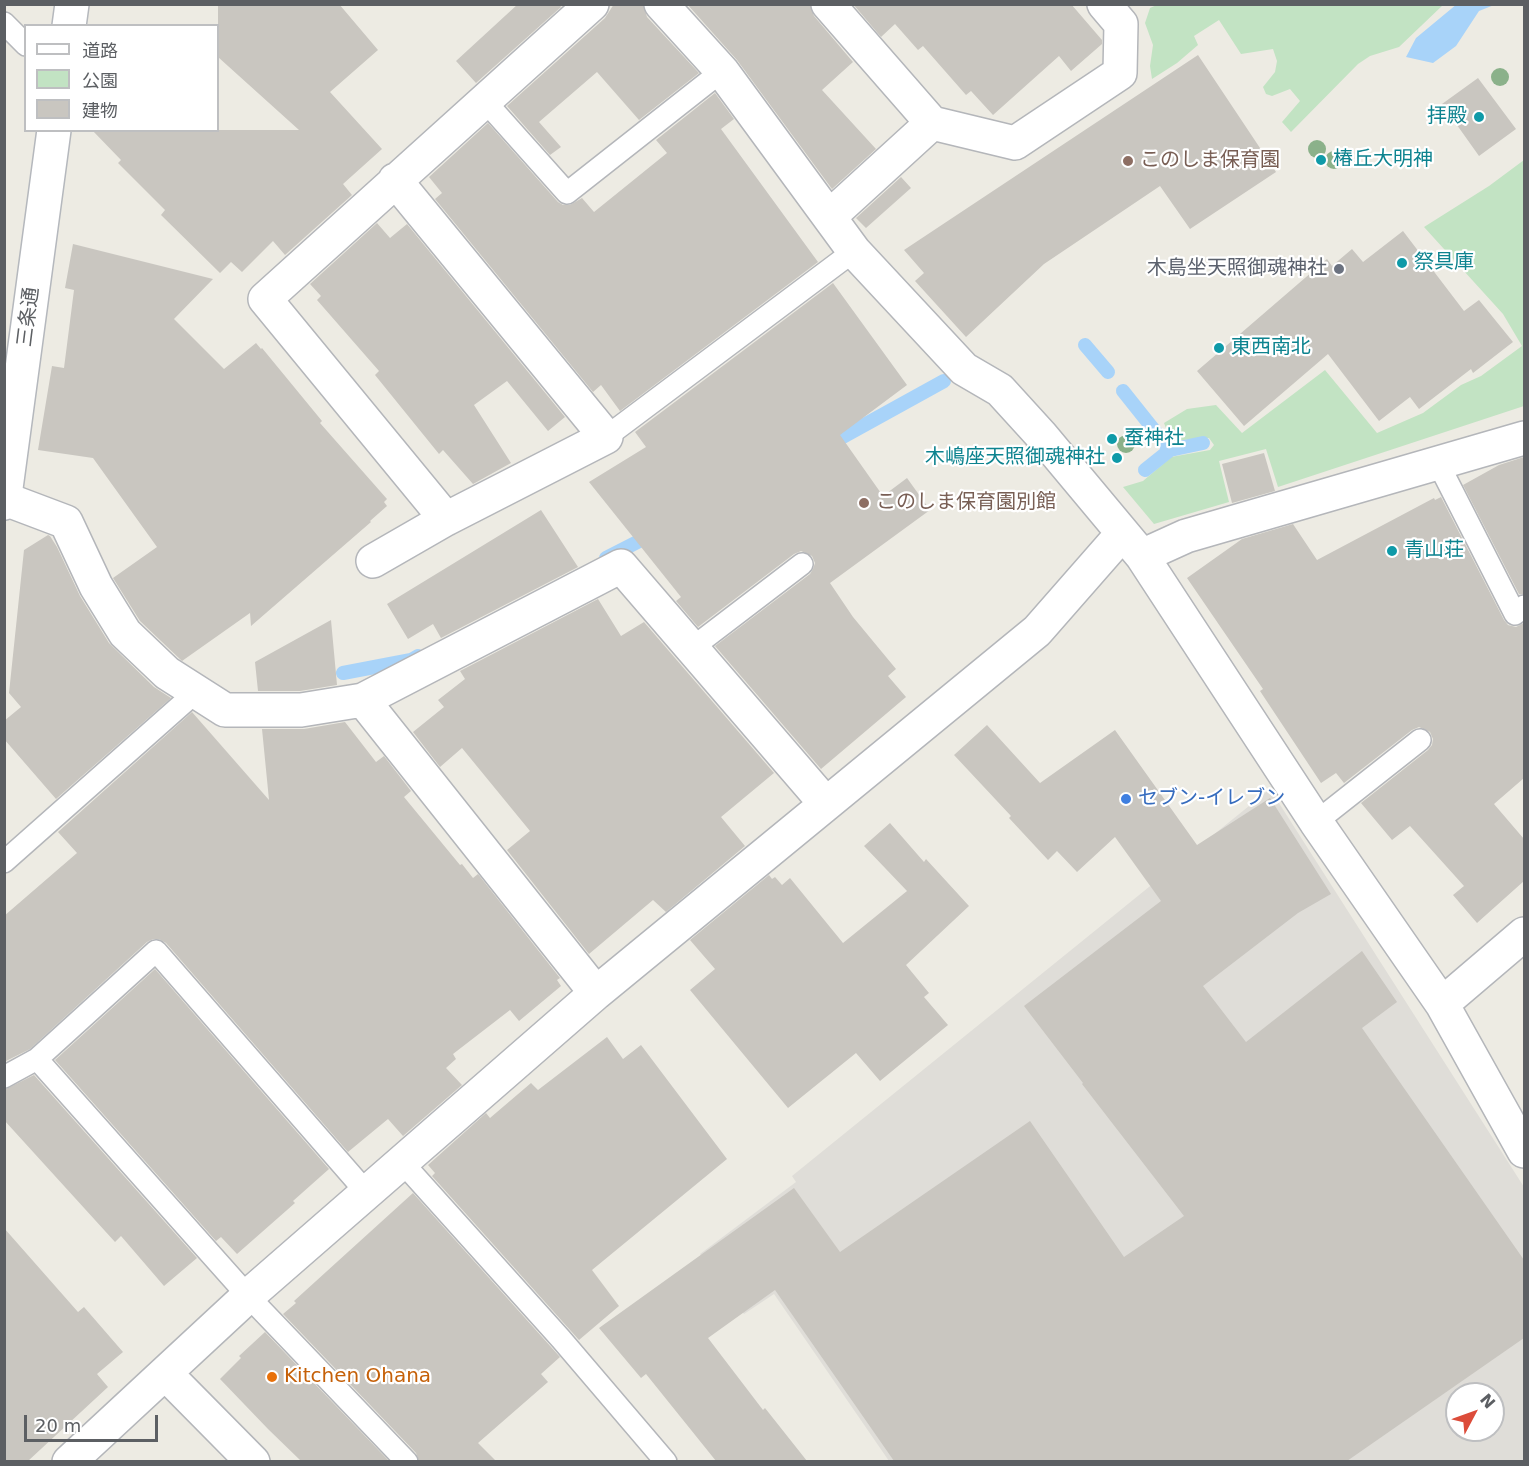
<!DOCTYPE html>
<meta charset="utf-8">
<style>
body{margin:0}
#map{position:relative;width:1529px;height:1466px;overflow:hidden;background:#edebe3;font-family:"DejaVu Sans","Noto Sans JP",sans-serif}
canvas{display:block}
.frame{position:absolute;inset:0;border:6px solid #5c5f63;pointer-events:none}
.legend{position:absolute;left:24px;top:24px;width:195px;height:108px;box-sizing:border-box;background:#fff;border:2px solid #bebfc1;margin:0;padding:8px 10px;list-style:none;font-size:18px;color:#5c5f63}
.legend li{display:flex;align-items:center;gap:12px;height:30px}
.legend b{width:30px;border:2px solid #bebfc1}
.north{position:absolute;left:1445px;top:1382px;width:60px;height:60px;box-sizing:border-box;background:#fff;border:2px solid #bebfc1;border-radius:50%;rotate:49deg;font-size:16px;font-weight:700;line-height:24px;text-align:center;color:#5c5f63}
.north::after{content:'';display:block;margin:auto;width:21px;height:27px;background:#dc4c3a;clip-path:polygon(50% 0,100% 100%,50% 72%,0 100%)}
.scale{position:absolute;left:24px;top:1415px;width:134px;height:27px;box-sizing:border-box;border:3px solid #5c5f63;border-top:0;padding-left:8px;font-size:18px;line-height:21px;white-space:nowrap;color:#5c5f63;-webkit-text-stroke:4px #fff;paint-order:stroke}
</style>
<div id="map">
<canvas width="1529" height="1466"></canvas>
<div class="frame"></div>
<ul class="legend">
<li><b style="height:8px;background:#fff"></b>道路</li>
<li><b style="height:16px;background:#c2e3c3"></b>公園</li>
<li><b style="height:16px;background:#c9c6c0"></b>建物</li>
</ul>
<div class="north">N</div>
<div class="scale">20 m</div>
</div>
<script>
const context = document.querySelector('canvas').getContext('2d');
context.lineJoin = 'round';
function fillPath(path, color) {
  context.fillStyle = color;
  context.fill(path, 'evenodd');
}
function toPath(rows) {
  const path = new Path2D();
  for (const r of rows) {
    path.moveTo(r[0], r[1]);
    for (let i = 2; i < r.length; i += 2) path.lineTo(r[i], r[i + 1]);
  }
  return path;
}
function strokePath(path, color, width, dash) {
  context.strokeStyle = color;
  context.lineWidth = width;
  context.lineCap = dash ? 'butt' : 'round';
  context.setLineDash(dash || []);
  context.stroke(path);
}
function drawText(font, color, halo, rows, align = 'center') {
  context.font = font + ' "DejaVu Sans","Noto Sans JP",sans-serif';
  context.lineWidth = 4.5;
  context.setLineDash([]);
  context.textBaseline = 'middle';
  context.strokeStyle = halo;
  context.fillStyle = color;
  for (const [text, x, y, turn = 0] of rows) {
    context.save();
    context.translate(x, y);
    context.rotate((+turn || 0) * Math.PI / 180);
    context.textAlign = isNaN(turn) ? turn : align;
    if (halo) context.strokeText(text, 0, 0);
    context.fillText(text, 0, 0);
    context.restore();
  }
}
fillPath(toPath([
 [1270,789,1524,1187,1524,1461,889,1461,774,1294,744,1314,700,1254,796,1182,792,1176],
 [1457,1394,1493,1394,1493,1430,1457,1430]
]), '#dfddd8');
fillPath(toPath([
 [1159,4,1443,4,1443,5,1399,47,1370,56,1358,64,1291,132,1282,122,1300,101,1290,89,1272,96,1266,94,1263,87,1275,72,1277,61,1273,49,1241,54,1219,20,1194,36,1198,45,1177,63,1152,79,1150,66,1153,45,1145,23,1150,8],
 [1524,160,1524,406,1278,487,1266,449,1219,461,1229,502,1154,524,1123,487,1143,481,1171,457,1210,450,1214,445,1209,438,1171,441,1164,423,1187,409,1216,405,1242,433,1325,370,1377,433,1423,413,1461,385,1481,376,1522,346,1503,314,1424,227,1489,186]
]), '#c2e3c3');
fillPath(toPath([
 [1457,4,1494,5,1479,11,1456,46,1433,63,1406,57,1416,38]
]), '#a8d3f9');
strokePath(toPath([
 [1085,345,1108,372],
 [1123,391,1170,450,1203,443],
 [828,445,944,381],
 [1145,470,1170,450],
 [606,558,653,534],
 [343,673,411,660,418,656]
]), '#a8d3f9', 14);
fillPath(toPath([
 [218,4,339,4,378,50,330,92,382,149,343,184,352,195,285,255,273,241,242,272,231,262,220,273,161,215,165,210,118,163,121,160,92,130,299,130,218,57],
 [518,4,559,4,561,7,476,83,456,61],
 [614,4,643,4,647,17,699,73,639,120,597,72,539,122,561,147,550,155,507,106,605,18],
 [687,4,810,4,814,16,853,62,822,90,876,149,832,189,737,60],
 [853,4,1071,4,1102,40,1102,44,1071,71,1059,56,993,115,971,91,966,95,923,46,918,50,895,24,881,37],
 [1198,55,1276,172,1190,229,1160,186,1044,264,966,337,915,281,924,273,904,250],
 [1478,78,1516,129,1479,156,1442,104],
 [715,93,734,119,721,129,818,262,620,411,601,385,593,392,435,199,442,193,429,177,488,123,558,202,563,205,570,205,582,198,594,212,667,153,656,140],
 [901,177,911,188,866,228,856,218],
 [377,223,390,238,407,224,565,417,548,431,507,381,474,405,511,463,473,484,443,450,439,454,375,375,379,371,317,300,321,296,310,284],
 [1403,231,1464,311,1479,300,1513,342,1473,373,1471,369,1419,409,1410,397,1379,421,1328,354,1244,426,1197,371,1327,259,1332,266,1352,249,1363,262],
 [73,244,213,279,174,319,224,369,256,343,261,349,262,348,322,421,320,423,387,499,384,502,387,506,370,521,371,522,251,626,250,613,182,661,140,621,113,578,157,547,93,458,38,450,52,366,64,368,74,290,65,288],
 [833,283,907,385,840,435,883,496,907,478,930,510,830,583,853,617,896,669,888,676,906,697,821,769,715,646,810,574,813,569,815,563,812,556,801,551,794,554,698,627,676,601,681,597,589,482,646,447,635,432],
 [1264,453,1275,491,1232,503,1222,464],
 [1524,457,1524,594,1519,594,1463,485,1499,465],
 [1441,497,1504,620,1508,625,1516,627,1524,623,1524,778,1494,804,1524,839,1524,881,1477,923,1453,895,1464,886,1410,826,1392,840,1361,803,1428,750,1432,745,1433,739,1430,732,1419,727,1412,730,1344,783,1336,773,1321,783,1260,691,1263,689,1187,578,1242,539,1293,524,1317,560,1434,498,1435,500],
 [541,510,578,567,441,638,433,624,408,639,387,604],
 [48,535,50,536,57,547,80,596,109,643,154,687,171,698,56,799,4,739,4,721,21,707,9,693,24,550],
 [598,599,621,636,644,622,774,773,721,817,745,846,666,912,653,900,589,954,507,850,530,831,462,748,440,767,413,732,444,707,438,700,465,679,460,671],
 [331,620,337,685,300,691,258,691,255,662],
 [192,712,269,800,262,729,304,729,345,722,376,762,384,756,411,791,404,797,460,865,462,864,473,878,478,874,560,978,557,980,561,986,519,1021,510,1010,453,1054,456,1059,446,1068,462,1085,403,1136,388,1119,348,1152,166,943,159,939,153,939,147,942,30,1049,4,1062,4,916,77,853,58,832],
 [987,725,1040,783,1115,730,1197,845,1270,798,1331,894,1298,913,1203,986,1246,1042,1362,951,1397,1002,1362,1028,1524,1260,1524,1338,1347,1461,894,1461,775,1290,708,1338,763,1410,765,1408,807,1461,716,1461,646,1374,641,1378,599,1328,794,1188,840,1252,1030,1121,1124,1257,1184,1216,1082,1084,1083,1083,1024,1006,1161,901,1115,837,1077,872,1057,851,1048,860,1009,818,1011,816,954,755],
 [890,823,924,862,926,859,969,906,906,965,929,993,924,997,948,1025,880,1081,856,1053,788,1108,690,990,715,969,690,940,769,875,772,879,775,877,782,885,790,878,843,943,907,891,864,846],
 [155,969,329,1169,293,1201,295,1203,237,1254,221,1237,216,1241,55,1060],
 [607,1037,623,1059,641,1045,727,1159,592,1270,619,1306,579,1340,432,1176,435,1173,428,1165,486,1113,490,1118,531,1083,538,1090],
 [34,1075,197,1258,164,1286,121,1236,115,1242,4,1120,4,1090],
 [413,1193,560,1357,541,1374,548,1382,478,1443,496,1461,419,1461,416,1453,283,1314,296,1303,294,1301],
 [4,1228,78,1312,84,1307,123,1352,97,1374,108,1387,28,1461,4,1461],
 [265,1332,389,1461,301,1461,268,1429,220,1379,241,1358,239,1356]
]), '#c9c6c0');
const lane = toPath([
 [4,23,26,45],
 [484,100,567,193,722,71],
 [606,437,854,251],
 [1438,463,1515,614,1524,606],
 [692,648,802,564],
 [1316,822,1420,740],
 [4,862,196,692],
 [37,1059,248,1296,407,1462],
 [4,1077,37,1059,156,951,367,1193],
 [402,1162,561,1339,666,1462]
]);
const street = toPath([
 [661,4,722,71,854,251,964,369,1000,390,1041,435,1142,556,1316,822,1442,1004,1524,1151],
 [828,4,932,123,1015,143,1120,73,1121,24,1104,4],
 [829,217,932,123],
 [5,499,66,522,96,586,125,633,167,673,225,710,301,710,363,700,621,566,826,804],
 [446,519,265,299,592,4],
 [1142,556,1186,536,1524,438],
 [373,561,446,519,606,437,395,180],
 [363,700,596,993],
 [1442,1004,1524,934],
 [165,1373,253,1462],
 [69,1462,248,1296,596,993,1037,631,1122,534]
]);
const secondary = toPath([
 [69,26,72,4],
 [4,503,54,130]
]);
strokePath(lane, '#b4b6ba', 24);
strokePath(street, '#b4b6ba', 36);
strokePath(secondary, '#b5b8bd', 36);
strokePath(lane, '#fff', 21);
strokePath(street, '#fff', 33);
strokePath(secondary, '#fff', 33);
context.fillStyle = '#8bb18a';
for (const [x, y] of [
 [1500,77],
 [1317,149],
 [1334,160],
 [1126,444]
]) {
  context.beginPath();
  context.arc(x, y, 9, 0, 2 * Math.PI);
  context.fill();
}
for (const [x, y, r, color] of [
 [1479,117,6,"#0f9aa8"],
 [1321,160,6,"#0f9aa8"],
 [1128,161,6,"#8d6e63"],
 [1402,263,6,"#0f9aa8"],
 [1339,269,6,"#6b7280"],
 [1219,348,6,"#0f9aa8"],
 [1112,439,6,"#0f9aa8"],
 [1117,458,6,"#0f9aa8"],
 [864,503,6,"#8d6e63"],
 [1392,551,6,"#0f9aa8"],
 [1126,799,6,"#3f7fe0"],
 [272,1377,6,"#e8710a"]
]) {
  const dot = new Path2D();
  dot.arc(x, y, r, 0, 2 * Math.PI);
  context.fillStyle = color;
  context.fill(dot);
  strokePath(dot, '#fff', 2);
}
drawText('20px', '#0d838f', '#fff', [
 ["拝殿",1467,117,"right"],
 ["椿丘大明神",1333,160],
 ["祭具庫",1414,263],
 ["東西南北",1231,348],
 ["蚕神社",1124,439],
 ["木嶋座天照御魂神社",1105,458,"right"],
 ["青山荘",1404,551]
], 'left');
drawText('20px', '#785e54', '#fff', [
 ["このしま保育園",1140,161],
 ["このしま保育園別館",876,503]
], 'left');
drawText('20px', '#5b616d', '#fff', [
 ["木島坐天照御魂神社",1327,269]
], 'right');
drawText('20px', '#5c5f63', '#fff', [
 ["三条通",29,317,-83]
]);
drawText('20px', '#366cbe', '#fff', [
 ["セブン-イレブン",1138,799]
], 'left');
drawText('20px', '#c56008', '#fff', [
 ["Kitchen Ohana",284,1377]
], 'left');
</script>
